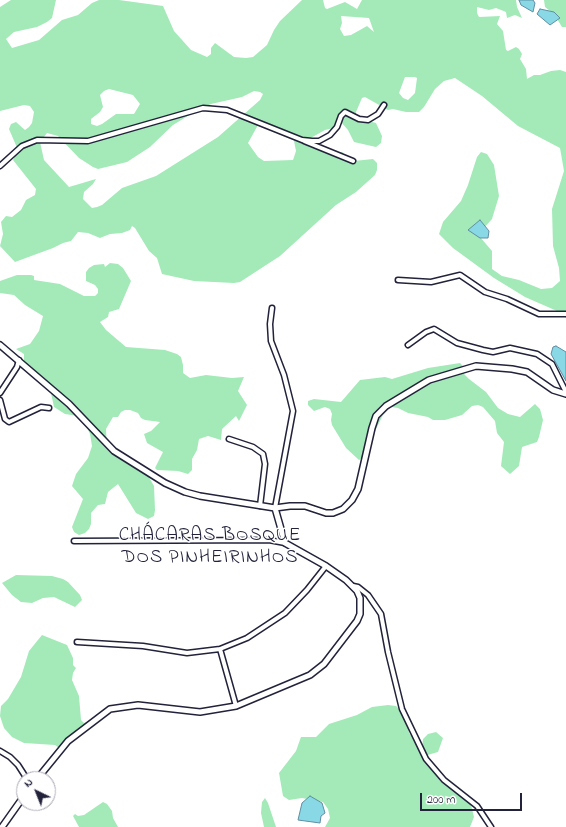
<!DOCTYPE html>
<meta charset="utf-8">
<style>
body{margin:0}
#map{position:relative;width:566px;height:827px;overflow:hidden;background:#fff;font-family:"Indie Flower",sans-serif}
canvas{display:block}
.north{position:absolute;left:16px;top:771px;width:40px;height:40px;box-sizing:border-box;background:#fff;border:1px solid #a7a7b1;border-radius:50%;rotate:317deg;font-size:11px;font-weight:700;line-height:16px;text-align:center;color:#22223b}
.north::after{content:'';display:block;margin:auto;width:14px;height:18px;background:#22223b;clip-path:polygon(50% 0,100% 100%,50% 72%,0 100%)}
.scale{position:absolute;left:420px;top:793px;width:102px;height:18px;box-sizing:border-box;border:2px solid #22223b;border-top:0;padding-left:5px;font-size:12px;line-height:14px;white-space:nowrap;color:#22223b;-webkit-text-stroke:3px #fff;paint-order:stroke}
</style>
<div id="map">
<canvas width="566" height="827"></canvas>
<div class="north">N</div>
<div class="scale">200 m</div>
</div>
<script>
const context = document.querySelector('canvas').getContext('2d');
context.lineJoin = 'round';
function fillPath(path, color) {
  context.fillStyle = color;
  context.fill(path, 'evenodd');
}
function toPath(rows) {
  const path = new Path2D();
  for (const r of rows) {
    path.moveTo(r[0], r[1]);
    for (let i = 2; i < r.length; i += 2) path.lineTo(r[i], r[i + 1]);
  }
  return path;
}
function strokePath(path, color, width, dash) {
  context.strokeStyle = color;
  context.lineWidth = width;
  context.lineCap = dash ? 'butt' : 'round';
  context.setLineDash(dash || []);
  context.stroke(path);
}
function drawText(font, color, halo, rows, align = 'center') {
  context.font = font + ' "Indie Flower",sans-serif';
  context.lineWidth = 3;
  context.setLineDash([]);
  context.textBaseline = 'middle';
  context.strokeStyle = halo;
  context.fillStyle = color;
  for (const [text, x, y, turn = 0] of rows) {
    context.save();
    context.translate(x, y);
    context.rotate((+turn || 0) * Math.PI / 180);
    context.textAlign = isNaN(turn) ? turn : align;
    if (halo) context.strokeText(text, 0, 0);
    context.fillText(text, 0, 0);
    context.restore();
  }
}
fillPath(toPath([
 [11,0,56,0,52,18,47,22,37,27,14,32,6,39,12,48,39,40,62,20,78,15,92,3,99,0,119,0,163,6,174,31,191,50,207,57,211,54,211,48,215,43,234,57,246,58,253,57,267,45,274,30,280,21,302,0,323,0,325,8,327,9,345,2,357,9,362,0,516,0,517,7,522,18,515,15,507,18,506,12,496,8,489,10,477,7,477,13,479,17,500,16,497,24,503,31,506,50,508,51,516,47,519,49,522,54,520,59,526,69,527,79,534,75,540,75,551,71,560,70,566,72,566,318,557,311,525,297,494,278,453,248,439,234,443,222,461,201,468,185,477,157,481,152,487,154,494,165,499,196,492,219,484,228,480,237,492,251,492,269,502,276,519,280,541,289,552,288,560,281,559,268,553,246,552,209,564,171,560,148,518,126,482,96,455,78,444,81,435,89,424,107,419,112,406,112,393,109,388,110,365,97,362,98,356,112,356,118,361,122,364,120,376,123,382,136,381,143,376,147,354,142,348,130,340,121,334,128,325,130,307,140,334,153,343,152,338,159,354,161,373,159,377,163,377,170,375,175,356,192,336,205,280,256,240,282,234,283,194,281,162,274,157,258,149,251,135,228,132,226,130,230,122,233,110,234,100,238,88,233,78,232,71,241,63,243,53,248,15,262,0,246,3,234,1,222,6,216,12,217,21,210,26,200,35,195,36,189,13,160,18,150,9,129,11,124,16,122,25,130,29,127,32,123,34,112,30,106,24,105,0,111,0,7],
 [341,16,369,18,374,32,367,26,351,35,344,36,340,29,342,23],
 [405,77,415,77,417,78,415,93,408,100,403,98,399,93],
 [109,89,133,95,140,104,134,114,116,114,102,124,97,126,91,124,91,119,100,112,103,107,100,95,104,91],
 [254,91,260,92,263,94,260,100,218,137,156,176,122,188,102,205,97,207,92,208,83,199,84,192,93,184,96,179,69,187,44,160,40,142,47,133,58,136,79,158,93,167,98,169,127,162,150,147,173,125,191,114,211,104,242,97],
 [258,125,293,136,296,151,293,160,264,161,258,157,248,143],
 [544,0,566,0,566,27,562,27,554,14,545,7],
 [110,263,118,264,123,268,131,281,119,309,109,312,108,317,100,322,106,330,126,347,165,350,177,354,181,357,183,365,183,373,190,378,206,375,232,378,244,377,238,391,247,405,239,421,236,416,222,429,221,440,208,436,199,439,197,450,192,459,192,470,188,474,178,471,157,470,155,468,163,452,147,443,144,434,151,431,160,422,145,420,141,418,138,413,130,410,125,410,121,412,118,417,113,417,106,429,107,448,146,472,154,486,155,510,154,516,148,519,136,513,118,484,108,492,105,504,98,505,91,513,91,524,89,529,85,533,79,535,74,532,72,527,83,499,72,486,76,474,88,458,92,446,90,434,86,425,78,416,65,414,54,407,51,393,45,383,37,372,29,368,24,362,24,354,16,349,30,344,39,331,43,316,25,305,14,295,0,293,0,281,17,275,31,275,34,276,34,280,60,284,84,296,95,296,98,293,98,289,95,285,86,281,86,272,89,268,94,265,104,264,105,267],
 [460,363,465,368,464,374,469,379,486,392,498,408,508,414,520,417,535,404,540,409,543,420,539,437,537,442,522,447,519,466,510,474,501,466,504,442,497,433,495,421,483,407,478,405,472,406,462,415,445,420,433,420,428,417,408,413,398,408,391,407,383,415,373,435,368,454,359,460,346,448,332,425,331,420,332,414,330,409,325,407,314,411,308,405,308,401,314,399,341,402,360,380,385,377,392,379,428,368],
 [16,575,52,576,63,579,68,582,80,595,82,600,75,607,54,597,43,598,32,603,21,602,12,595,2,583],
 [42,635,67,645,73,658,73,665,76,668,73,673,72,680,79,696,81,720,84,723,93,719,59,748,55,745,24,743,12,737,4,728,0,716,1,706,8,699,21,677,29,651],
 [388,705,396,706,406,715,409,733,422,749,423,739,428,734,436,732,443,738,438,752,424,756,423,759,437,775,471,805,474,817,470,827,325,827,330,818,328,809,323,802,302,798,289,800,283,796,279,773,296,751,301,737,316,737,329,724,357,715,372,707],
 [265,798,268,803,276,827,264,827,261,813,262,802],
 [103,802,107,804,112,811,113,818,118,827,79,827,73,816,75,814,78,816,84,815]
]), '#a3eab8');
const water = toPath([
 [519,0,533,0,535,3,533,12,521,5,519,0],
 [540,9,554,12,560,18,550,25,537,14,540,9],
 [480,220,489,231,488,238,480,238,468,230,480,220],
 [556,346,566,352,566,381,551,354,553,347,556,346],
 [310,796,322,803,325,813,321,816,320,823,298,820,302,803,310,796]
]);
fillPath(water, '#88d8e6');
strokePath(water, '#5f8fa2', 1);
const minor = toPath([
 [304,141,353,161],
 [0,166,22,146,37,140,88,141,203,108,227,110,302,140,312,141,319,141,330,135,337,127,341,116,345,112,359,119,368,120,378,114,384,105],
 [398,280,431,282,460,275,485,292,507,299,539,314,566,314],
 [272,308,270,324,271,341,284,375,293,411,275,508],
 [408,345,426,332,434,329,457,343,483,350,493,352,510,348,537,354,552,364,566,392],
 [0,393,17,367,19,360],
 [0,400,5,419,9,422,41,407,49,408],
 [229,439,253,447,263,454,265,464,260,506],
 [74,541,269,540,285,543],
 [353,586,358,587,368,595,381,614,388,652,402,709,426,759,444,780,477,806,491,827],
 [77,642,143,646,187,653,220,649,247,638,285,613,307,590,326,566],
 [220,649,236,706],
 [0,751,10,757,18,765,27,779]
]);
const tertiary = toPath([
 [0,345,69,404,114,451,165,483,185,492,200,496,275,508,290,506,305,506,326,513,333,513,343,509,352,500,358,489,372,428,376,416,386,406,429,380,476,366,512,369,527,372,553,390,566,394],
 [37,779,68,741,110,709,138,705,200,712,236,706,310,675,324,664,357,621,360,614,360,598,357,591,346,580,326,566,285,543,275,508],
 [2,827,24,796]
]);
strokePath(minor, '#22223b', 7);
strokePath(tertiary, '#22223b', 8);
strokePath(minor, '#fff', 4);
strokePath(tertiary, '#fff', 5);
context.letterSpacing = '1px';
drawText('19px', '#22223b', '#fff', [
 ["CHÁCARAS BOSQUE",210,537],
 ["DOS PINHEIRINHOS",210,559]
]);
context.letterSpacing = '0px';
</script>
